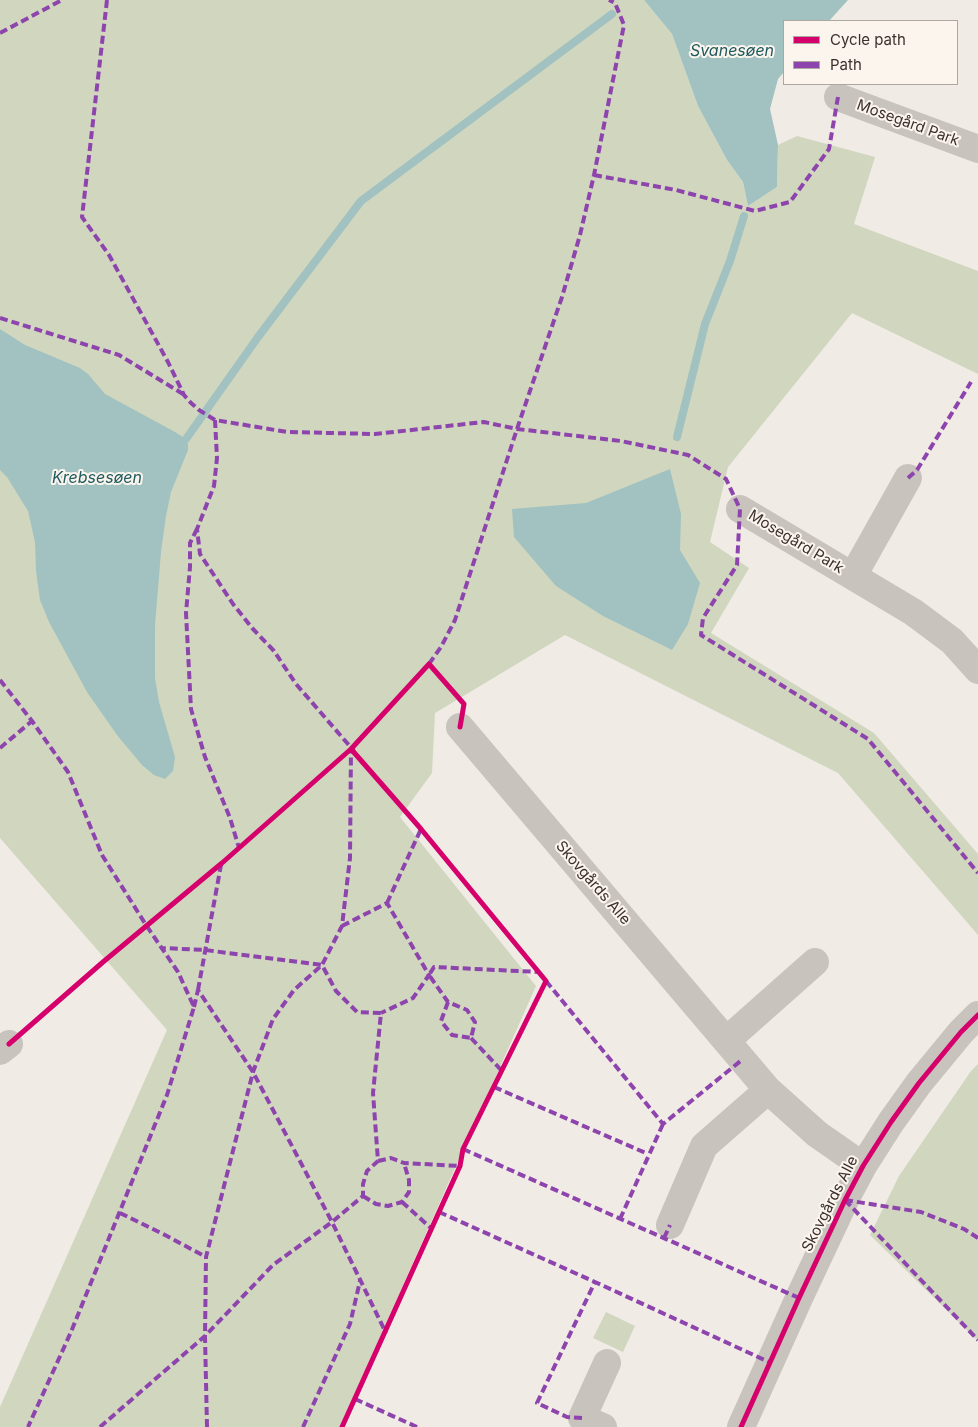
<!DOCTYPE html>
<meta charset="utf-8">
<style>
body{margin:0}
#map{position:relative;width:978px;height:1427px;overflow:hidden;background:#f0ebe5;font-family:Inter,sans-serif}
canvas{display:block}
.legend{position:absolute;left:783px;top:20px;width:175px;height:65px;box-sizing:border-box;background:#fbf5ee;border:1px solid #aea6a0;margin:0;padding:6px 9px;list-style:none;font-size:15px;color:#3b302b}
.legend li{display:flex;align-items:center;gap:10px;height:25px}
.legend b{width:25px;border:1px solid #aea6a0}
</style>
<div id="map">
<canvas width="978" height="1427"></canvas>
<ul class="legend">
<li><b style="height:6px;background:#d6006c"></b>Cycle path</li>
<li><b style="height:6px;background:#8e44ad"></b>Path</li>
</ul>
</div>
<script>
const context = document.querySelector('canvas').getContext('2d');
context.lineJoin = 'round';
function fillPath(path, color) {
  context.fillStyle = color;
  context.fill(path, 'evenodd');
}
function toPath(rows) {
  const path = new Path2D();
  for (const r of rows) {
    path.moveTo(r[0], r[1]);
    for (let i = 2; i < r.length; i += 2) path.lineTo(r[i], r[i + 1]);
  }
  return path;
}
function strokePath(path, color, width, dash) {
  context.strokeStyle = color;
  context.lineWidth = width;
  context.lineCap = dash ? 'butt' : 'round';
  context.setLineDash(dash || []);
  context.stroke(path);
}
function drawText(font, color, halo, rows, align = 'center') {
  context.font = font + ' Inter,sans-serif';
  context.lineWidth = 4;
  context.setLineDash([]);
  context.textBaseline = 'middle';
  context.strokeStyle = halo;
  context.fillStyle = color;
  for (const [text, x, y, turn = 0] of rows) {
    context.save();
    context.translate(x, y);
    context.rotate((+turn || 0) * Math.PI / 180);
    context.textAlign = isNaN(turn) ? turn : align;
    if (halo) context.strokeText(text, 0, 0);
    context.fillText(text, 0, 0);
    context.restore();
  }
}
fillPath(toPath([
 [0,0,644,0,672,34,698,106,727,160,743,182,748,206,777,187,778,145,797,136,875,157,854,224,978,271,978,374,852,313,728,467,710,542,749,568,711,633,874,733,978,854,978,935,838,773,565,635,435,713,432,773,400,817,536,986,340,1427,0,1427,0,1407,167,1030,0,838],
 [978,1064,978,1341,870,1235,899,1176,971,1071],
 [606,1312,635,1326,623,1352,593,1338]
]), '#d1d6bf');
fillPath(toPath([
 [644,0,848,0,829,21,784,21,784,72,778,79,770,109,778,145,777,187,748,206,743,182,727,160,698,106,672,34],
 [0,329,25,345,80,368,88,374,105,394,175,432,186,439,188,445,188,450,171,492,166,516,161,552,155,625,155,678,159,702,175,757,173,771,165,779,154,775,142,765,117,735,87,692,49,622,40,600,36,571,35,542,28,511,7,477,0,470],
 [670,469,681,514,680,550,700,583,688,624,672,650,603,616,556,586,514,537,512,509,586,503]
]), '#a1c2c1');
strokePath(toPath([
 [677,437,705,324,730,261,744,216],
 [186,439,258,337,361,201,612,14]
]), '#a1c2c1', 8);
strokePath(toPath([
 [838,97,978,149],
 [740,509,913,612,952,641,978,670],
 [853,576,908,478],
 [460,727,768,1090,817,1134,863,1166],
 [727,1040,815,962],
 [0,1051,9,1044],
 [670,1225,704,1146,768,1090],
 [603,1427,582,1418,607,1363],
 [741,1427,799,1298,845,1200,863,1166,891,1122,919,1083,961,1032,978,1015]
]), '#c9c3be', 28);
strokePath(toPath([
 [107,0,82,217,109,255,168,362,184,395,191,403,199,410,215,420,287,432,375,434,484,422,517,429,621,441,688,455,726,479,740,509,737,565,703,618,701,635,868,739,978,873],
 [0,33,62,0],
 [594,175,676,190,755,211,790,202,829,149,838,97],
 [0,318,119,355,183,394],
 [215,420,217,458,214,486,197,529,200,554,233,604,253,629,274,651,296,684,354,751],
 [908,478,917,470,971,382],
 [197,529,190,543,190,567,186,613,191,709,205,757,230,818,239,848],
 [429,664,441,647,455,620,517,429,562,297,580,235,594,175,624,25,615,3,609,0],
 [0,680,32,721,68,772,102,855,146,925,178,972,194,1007,167,1095,71,1332,28,1427],
 [0,748,32,721],
 [387,903,421,829],
 [342,926,387,903,429,975,413,998,381,1013],
 [546,981,663,1124,743,1059],
 [198,990,221,865],
 [448,1002,441,1021,452,1035,471,1038,475,1022,467,1010,448,1002,429,975,434,967,539,972],
 [194,1007,198,990,253,1072,332,1222,386,1333],
 [471,1038,502,1071],
 [494,1087,648,1154],
 [463,1149,799,1298],
 [378,1161,391,1158,404,1163,460,1166],
 [363,1196,376,1204,388,1206,402,1202,409,1192,409,1180,404,1163],
 [845,1200,978,1340],
 [845,1200,921,1212,964,1229,978,1238],
 [402,1202,432,1229],
 [439,1212,595,1282],
 [120,1213,165,1235,206,1257],
 [620,1219,663,1124],
 [664,1238,670,1225],
 [355,1399,417,1427],
 [582,1418,567,1417,537,1403,595,1282,769,1362],
 [100,1427,205,1336,206,1257,253,1072,273,1019,294,990,322,965,205,950,162,948],
 [207,1427,205,1336,273,1265,332,1222,363,1196,363,1184,367,1171,378,1161,373,1093,381,1013,357,1012,336,991,322,965,342,926,350,858,351,749],
 [303,1427,350,1324,360,1281]
]), '#8e44ad', 4, [8, 4]);
strokePath(toPath([
 [9,1044,103,962,222,863,351,749,429,664,464,704,460,727],
 [342,1427,439,1212,460,1166,463,1149,546,981,421,829,351,749],
 [741,1427,799,1298,845,1200,863,1166,891,1122,919,1083,961,1032,978,1015]
]), '#d6006c', 5);
drawText('15px', '#3b302b', '#fbf5ee', [
 ["Mosegård Park",908,123,20],
 ["Mosegård Park",796,542,31],
 ["Skovgårds Alle",593,883,49],
 ["Skovgårds Alle",830,1204,-63]
]);
drawText('italic 16px', '#1f5a5e', '#fbf5ee', [
 ["Svanesøen",732,51],
 ["Krebsesøen",97,478]
]);
</script>
